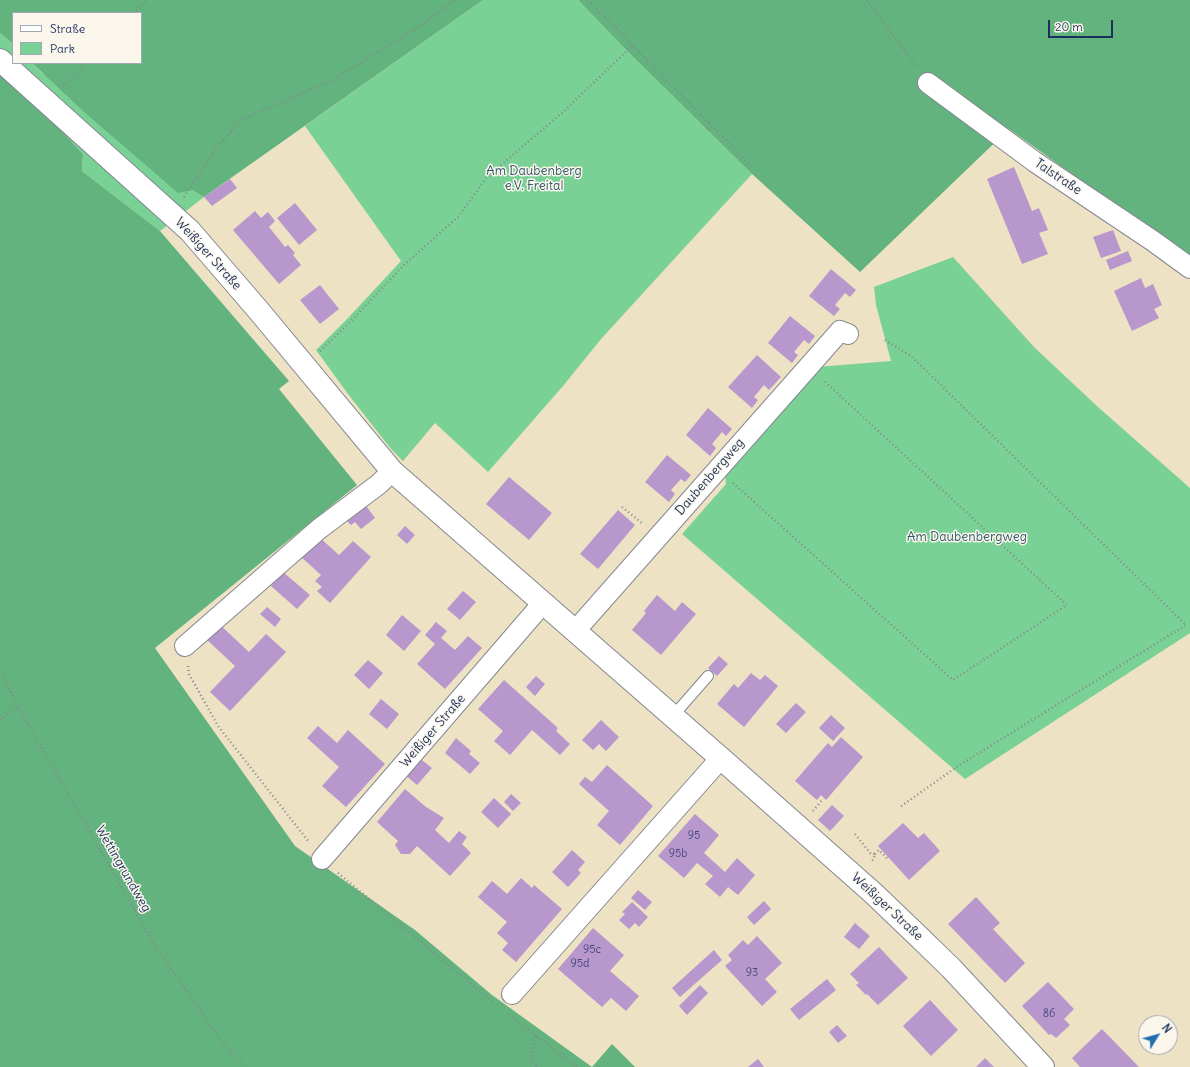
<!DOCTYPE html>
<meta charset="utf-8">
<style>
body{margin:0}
#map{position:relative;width:1190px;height:1067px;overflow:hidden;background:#eee2c4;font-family:Delius,sans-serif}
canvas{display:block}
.legend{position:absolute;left:12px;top:12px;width:130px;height:52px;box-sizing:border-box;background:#fbf7ec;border:1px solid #a1a7b3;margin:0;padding:5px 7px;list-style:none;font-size:12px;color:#1b2f5e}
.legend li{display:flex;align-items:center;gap:8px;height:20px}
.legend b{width:20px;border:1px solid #a1a7b3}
.north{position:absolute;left:1138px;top:1015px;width:40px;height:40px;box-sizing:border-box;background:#fbf7ec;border:1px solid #a1a7b3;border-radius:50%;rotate:53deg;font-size:11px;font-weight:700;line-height:16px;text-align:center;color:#1b2f5e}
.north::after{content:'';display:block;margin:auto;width:14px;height:18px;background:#1f6fb2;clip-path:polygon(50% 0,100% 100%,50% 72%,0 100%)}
.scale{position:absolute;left:1048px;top:20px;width:65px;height:18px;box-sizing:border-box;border:2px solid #1b2f5e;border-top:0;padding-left:5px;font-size:12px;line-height:14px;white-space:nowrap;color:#1b2f5e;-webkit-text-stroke:3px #fbf7ec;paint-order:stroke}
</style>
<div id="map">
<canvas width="1190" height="1067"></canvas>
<ul class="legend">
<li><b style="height:5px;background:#fff"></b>Straße</li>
<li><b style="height:11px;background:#7ad195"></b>Park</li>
</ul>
<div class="north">N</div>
<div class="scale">20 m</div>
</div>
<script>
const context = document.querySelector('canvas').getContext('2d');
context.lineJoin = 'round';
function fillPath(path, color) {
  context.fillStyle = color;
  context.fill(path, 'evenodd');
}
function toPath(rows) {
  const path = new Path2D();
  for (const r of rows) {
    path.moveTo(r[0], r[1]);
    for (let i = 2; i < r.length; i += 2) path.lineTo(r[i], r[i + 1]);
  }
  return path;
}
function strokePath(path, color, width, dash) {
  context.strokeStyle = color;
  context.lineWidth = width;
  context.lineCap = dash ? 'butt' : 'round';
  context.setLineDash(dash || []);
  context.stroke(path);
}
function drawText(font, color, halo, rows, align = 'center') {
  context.font = font + ' Delius,sans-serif';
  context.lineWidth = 3;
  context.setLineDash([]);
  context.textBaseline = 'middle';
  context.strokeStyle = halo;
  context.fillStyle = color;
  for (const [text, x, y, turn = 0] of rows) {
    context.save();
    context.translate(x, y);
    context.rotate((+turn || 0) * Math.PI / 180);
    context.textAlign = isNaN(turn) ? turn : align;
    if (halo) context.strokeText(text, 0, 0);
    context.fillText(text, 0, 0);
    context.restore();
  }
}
fillPath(toPath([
 [483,0,578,0,627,51,752,174,601,339,563,386,488,472,435,423,403,461,391,449,348,394,316,350,347,319,401,261,305,126],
 [0,33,13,44,13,63,32,63,41,72,192,190,204,197,160,231,82,171,83,154,46,114,0,75],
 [953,257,1034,347,1098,407,1190,488,1190,633,965,779,682,534,726,484,725,476,817,367,891,361,876,305,874,287]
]), '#7ad195');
fillPath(toPath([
 [0,0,483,0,204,197,192,190,178,193,84,112,32,63,141,63,141,13,13,13,13,44,0,33],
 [578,0,1190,0,1190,258,1009,129,860,272,752,174,627,51],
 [0,75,46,114,83,154,82,171,160,231,289,381,279,389,357,485,155,648,295,846,415,930,492,995,592,1067,612,1044,635,1067,0,1067]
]), '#63b37e');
fillPath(toPath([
 [1014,167,1032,211,1039,208,1048,230,1039,233,1048,254,1022,264,987,179],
 [230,179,237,188,212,206,204,197],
 [295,203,317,230,299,245,277,218],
 [255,211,261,218,268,212,275,221,269,227,285,247,288,245,295,253,293,255,301,265,279,284,233,230],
 [1113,230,1121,251,1101,258,1093,237],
 [1128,251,1132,261,1110,270,1106,260],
 [831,269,856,290,850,297,845,293,835,305,840,309,834,316,809,296],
 [1141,278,1145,288,1153,284,1162,305,1154,309,1159,318,1132,331,1114,291],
 [320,285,339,309,320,324,300,300],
 [790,316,815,336,809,344,804,340,794,352,798,355,792,363,768,343],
 [757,355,781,377,769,390,764,385,754,397,758,400,752,408,728,387],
 [708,408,732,429,726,436,722,432,712,444,716,448,710,456,686,435],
 [667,455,691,475,685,482,681,479,671,490,675,494,669,502,645,482],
 [509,477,552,513,529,540,486,504],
 [364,503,375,518,361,529,355,522,351,525,345,519],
 [618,510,635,525,598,569,580,554],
 [405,526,415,535,407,544,397,535],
 [318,536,339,555,353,541,371,557,330,603,317,591,322,587,315,581,321,575,300,556],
 [283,572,310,595,297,609,271,586],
 [463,591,476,602,460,620,447,609],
 [657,595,675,611,682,602,696,614,661,655,632,630,646,613,644,611],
 [267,607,281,619,275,627,260,614],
 [402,615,421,631,404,651,386,635],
 [436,622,447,631,441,638,455,650,468,636,482,648,445,689,417,664,435,644,425,635],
 [218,623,249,652,266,634,286,652,230,711,210,692,235,666,204,637],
 [719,656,728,664,717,676,708,668],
 [368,660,383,673,369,689,354,675],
 [751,673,760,680,765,675,778,686,744,727,717,704,734,684,738,688],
 [536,676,545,684,535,696,526,687],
 [504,680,558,728,556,731,570,744,560,755,532,730,510,755,494,741,503,731,478,709],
 [381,699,399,714,387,729,369,714],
 [796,703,806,712,786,733,776,724],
 [831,715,845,728,833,741,819,728],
 [601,720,619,737,606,751,599,744,593,750,582,740],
 [318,726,337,743,348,730,385,764,346,807,322,786,339,767,307,738],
 [841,737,863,757,826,800,821,795,817,800,795,781,828,743,832,747],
 [456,738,471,751,469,754,480,763,470,774,445,753],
 [418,757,432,768,417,785,404,774],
 [607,765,653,806,620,845,597,825,609,811,579,784,585,777,592,782],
 [405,789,426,807,444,818,435,830,449,843,459,831,467,837,462,844,471,853,450,876,417,846,410,854,401,854,395,845,398,841,377,822],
 [511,794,521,803,513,811,504,802],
 [494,798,511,814,498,828,481,812],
 [832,805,844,816,830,831,818,820],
 [695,814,719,835,704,853,725,872,737,858,755,875,738,895,728,887,720,897,705,884,713,876,697,863,684,878,658,856],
 [903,823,918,838,924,833,940,851,909,880,878,846],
 [572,850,585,862,578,870,581,873,568,887,552,872],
 [521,878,532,888,534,885,562,909,516,962,502,950,508,943,497,933,507,922,478,897,492,881,507,894],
 [638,890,652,902,645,910,631,898],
 [976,897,1000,923,993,929,1025,963,1005,983,948,924],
 [764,901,771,909,754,925,747,917],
 [632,902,648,917,639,927,635,923,629,929,619,920,625,914,622,912],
 [855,923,870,936,859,949,844,937],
 [593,928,624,955,610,971,639,996,626,1011,611,998,602,1007,558,969],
 [757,936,782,963,765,979,777,992,762,1006,725,966,732,960,728,955,743,940,748,945],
 [879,947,908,978,878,1005,867,994,866,995,856,985,859,983,850,974],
 [714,950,722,960,680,997,672,988],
 [827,979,836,990,799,1020,790,1009],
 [1048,982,1074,1009,1064,1019,1070,1025,1056,1038,1051,1034,1049,1035,1022,1006],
 [700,985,708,993,687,1015,679,1006],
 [930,1000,958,1030,931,1056,903,1026],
 [837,1025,847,1036,838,1043,829,1032],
 [1102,1029,1139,1067,1080,1067,1072,1058],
 [985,1058,994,1067,976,1067],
 [758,1059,764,1067,748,1067]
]), '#b897cc');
const lane = toPath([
 [673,716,708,676]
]);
const street = toPath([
 [928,83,1035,162,1153,241,1190,268],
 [575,631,833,339,840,331,848,334],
 [185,646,319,529,379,484,392,471],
 [322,859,543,603],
 [512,994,721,758]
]);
const secondary = toPath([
 [0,60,190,231,259,311,392,471,724,761,873,893,919,937,951,968,1043,1067]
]);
strokePath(lane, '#848891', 12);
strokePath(street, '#848891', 22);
strokePath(secondary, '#848891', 24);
strokePath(toPath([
 [588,0,753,168],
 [867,0,917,67],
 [133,13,147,0],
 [63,87,86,63],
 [707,129,710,126],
 [184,197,215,150,241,120,330,81,416,29,454,0],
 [885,340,911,356,1186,625,958,766,900,807],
 [320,351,351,321,403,266,459,216,486,178,564,111,632,46],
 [733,483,953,680,1067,605,824,381],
 [622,507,642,523],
 [188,666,189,674,218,726,309,842],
 [0,670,18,706,154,944,225,1046,246,1067],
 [0,720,18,706],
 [813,811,823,799],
 [855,834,871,854,875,854,874,859,871,861],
 [875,854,879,850,887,858],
 [338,873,493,1002],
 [509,1015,577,1067],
 [536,1036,531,1059,537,1067]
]), '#848891', 2.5, [1, 3]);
strokePath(lane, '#fff', 10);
strokePath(street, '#fff', 20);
strokePath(secondary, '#fff', 22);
drawText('11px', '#42497a', null, [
 ["95",694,836],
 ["95b",678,854],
 ["95c",592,950],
 ["95d",580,964],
 ["93",752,973],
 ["86",1049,1014]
]);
drawText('13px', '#33586c', '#fbf7ec', [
 ["Am Daubenberg",534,171],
 ["e.V. Freital",534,186],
 ["Am Daubenbergweg",967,537]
]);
drawText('13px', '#1b2f5e', '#fbf7ec', [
 ["Talstraße",1058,177,34],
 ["Weißiger Straße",208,254,48],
 ["Daubenbergweg",710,477,-49],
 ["Weißiger Straße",433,731,-49],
 ["Wettingrundweg",123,869,60],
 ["Weißiger Straße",887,907,43]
]);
</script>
